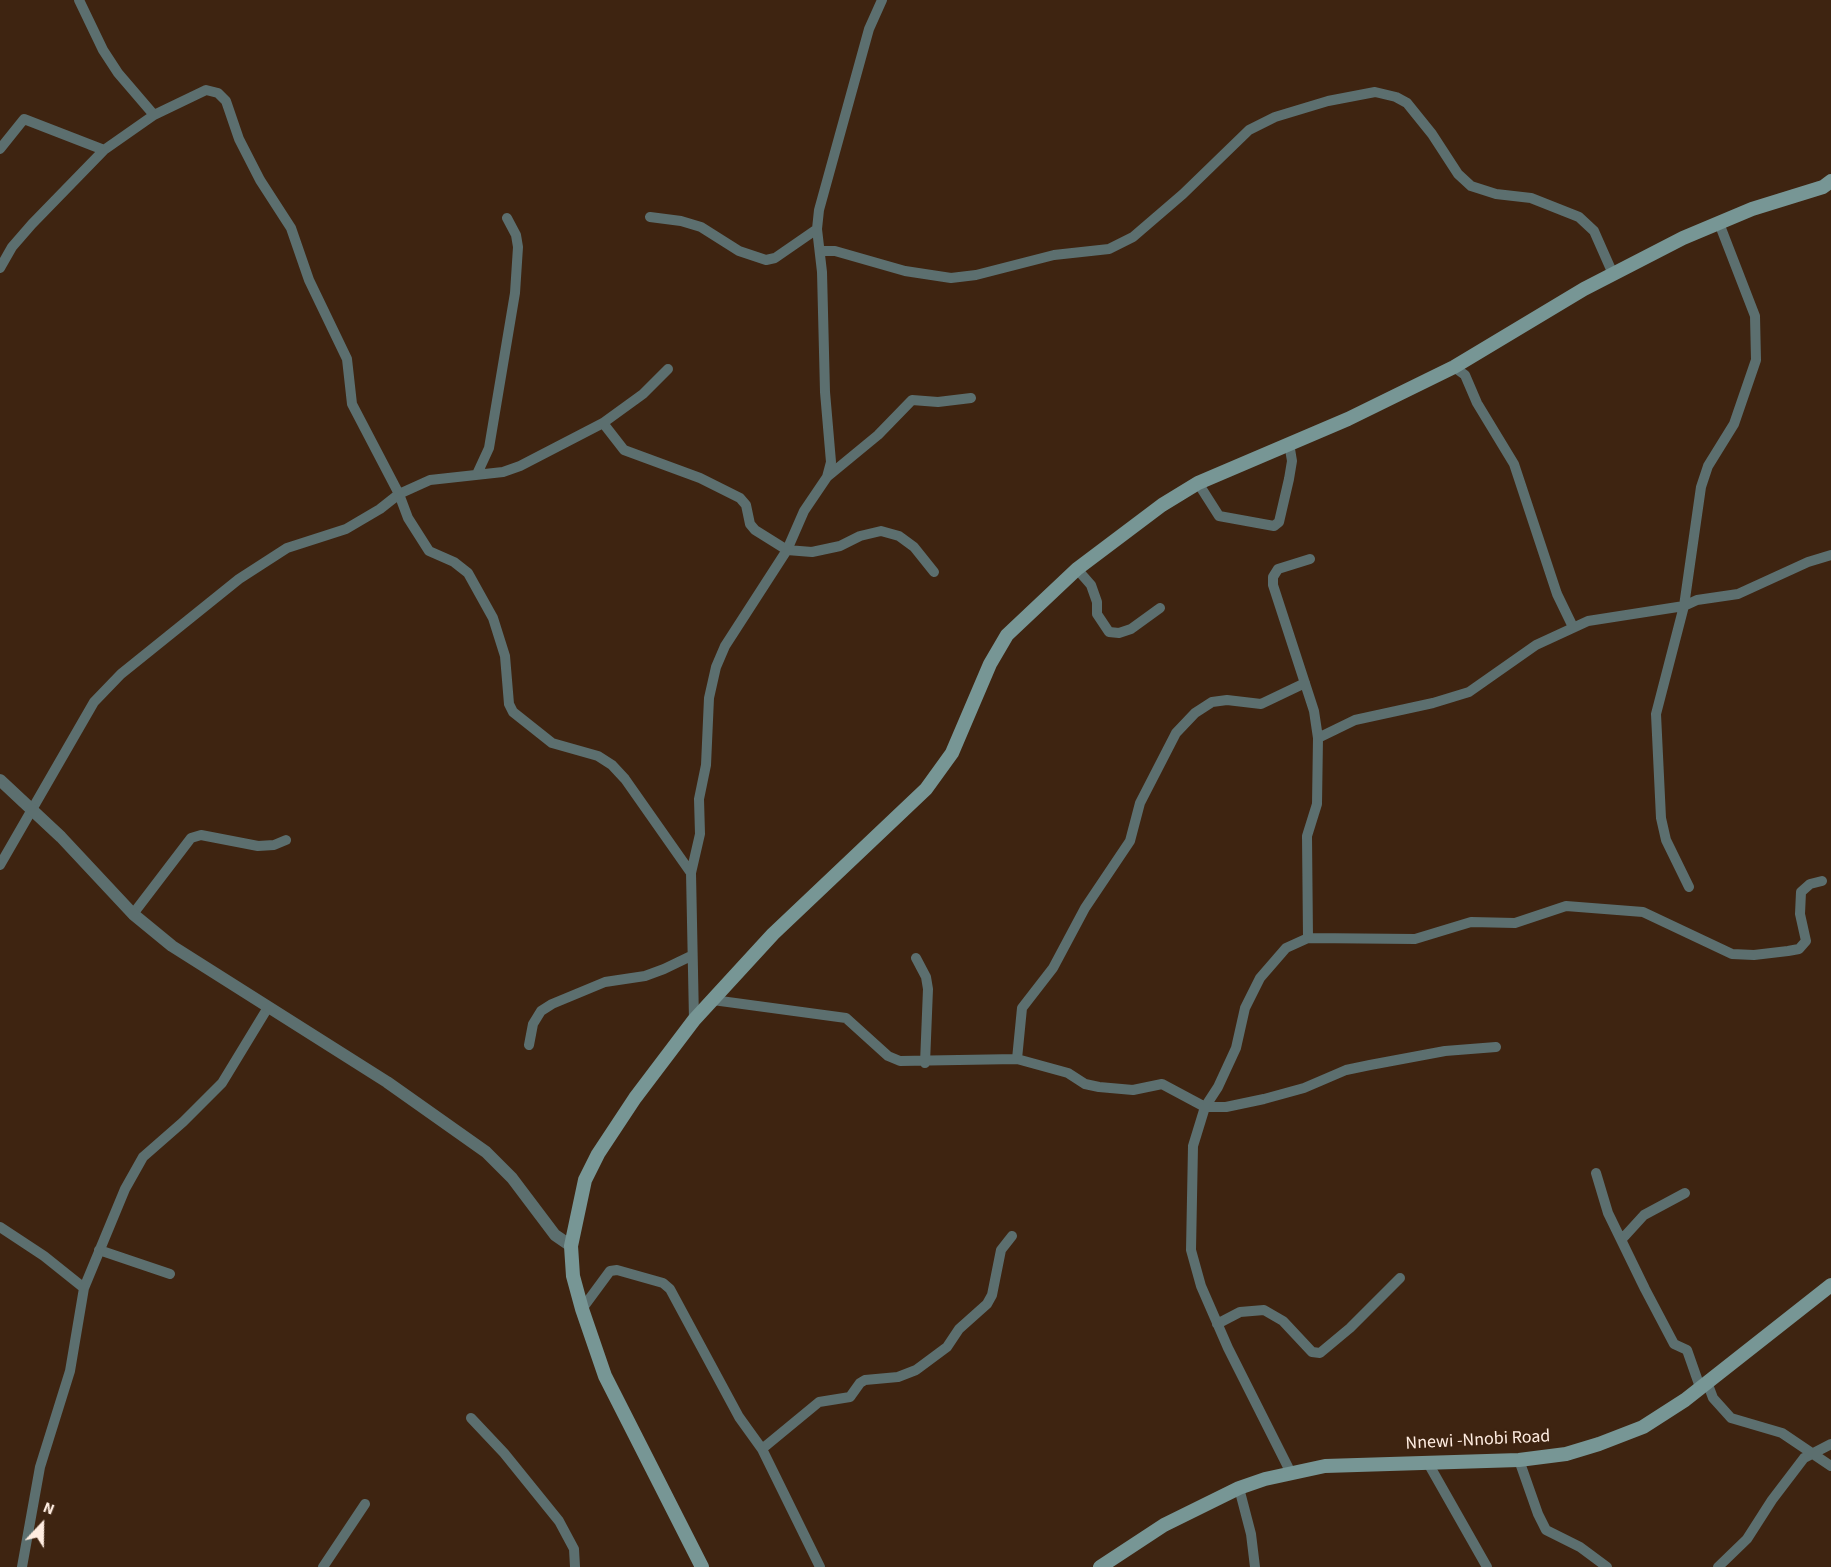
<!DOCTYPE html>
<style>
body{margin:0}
#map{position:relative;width:1831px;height:1567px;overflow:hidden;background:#3e2411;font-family:"Source Sans 3",sans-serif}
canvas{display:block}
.north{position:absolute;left:12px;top:1495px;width:60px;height:60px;-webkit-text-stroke:4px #3e2411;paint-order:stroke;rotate:22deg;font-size:16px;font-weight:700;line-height:24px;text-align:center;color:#ffede1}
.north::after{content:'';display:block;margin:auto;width:21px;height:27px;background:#ffede1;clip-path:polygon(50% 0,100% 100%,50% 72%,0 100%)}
</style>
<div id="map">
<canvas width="1831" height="1567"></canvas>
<div class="north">N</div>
</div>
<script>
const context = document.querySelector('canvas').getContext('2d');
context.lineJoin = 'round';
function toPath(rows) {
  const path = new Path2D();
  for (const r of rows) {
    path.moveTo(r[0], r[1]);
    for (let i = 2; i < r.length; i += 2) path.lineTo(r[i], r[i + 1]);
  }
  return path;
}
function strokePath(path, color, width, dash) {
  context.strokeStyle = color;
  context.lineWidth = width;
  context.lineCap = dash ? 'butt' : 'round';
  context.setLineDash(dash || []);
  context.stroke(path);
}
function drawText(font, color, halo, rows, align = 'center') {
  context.font = font + ' "Source Sans 3",sans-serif';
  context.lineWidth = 4.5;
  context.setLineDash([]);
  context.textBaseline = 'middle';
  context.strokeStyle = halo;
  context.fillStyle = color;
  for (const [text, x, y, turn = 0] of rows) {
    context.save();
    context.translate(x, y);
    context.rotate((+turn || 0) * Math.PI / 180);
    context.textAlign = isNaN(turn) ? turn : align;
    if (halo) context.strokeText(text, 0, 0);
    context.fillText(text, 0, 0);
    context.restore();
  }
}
strokePath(toPath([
 [79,0,103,50,118,73,154,115],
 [0,149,24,119,104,150],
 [650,217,681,221,701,227,739,251,766,260,775,258,817,229],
 [821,251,835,251,905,271,951,278,976,275,1054,255,1109,249,1133,237,1183,194,1249,130,1275,117,1328,101,1375,92,1396,97,1407,103,1432,134,1458,174,1471,186,1496,194,1531,198,1579,217,1594,231,1613,274],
 [0,268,12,247,32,224,104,150,154,115,206,90,218,93,226,101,239,139,260,180,291,228,309,280,347,359,352,404,399,494,408,518,429,551,454,562,468,573,493,618,505,656,509,704,513,712,552,743,598,756,612,765,625,779,691,873],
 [1454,367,1465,375,1477,403,1514,464,1557,594,1573,627],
 [603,423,624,450,700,478,740,498,746,505,750,524,755,530,787,550,812,552,840,546,860,536,881,531,899,536,914,547,934,572],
 [477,474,489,448,515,293,518,247,516,235,507,218],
 [827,477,878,435,912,400,938,402,971,398],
 [1198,483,1219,516,1274,526,1279,522,1289,479,1292,461,1289,443],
 [1077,569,1091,585,1097,602,1097,614,1109,632,1119,633,1131,629,1160,608],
 [1318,738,1355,720,1433,703,1469,692,1536,645,1588,621,1684,606,1697,600,1738,594,1808,562,1831,555],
 [0,865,94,702,121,674,239,579,287,548,346,529,380,509,399,494,430,480,503,472,520,466,603,423,643,394,668,369],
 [1689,887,1666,840,1661,818,1656,714,1684,606,1701,487,1708,466,1734,424,1756,360,1755,316,1719,223],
 [133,914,191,838,201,835,258,846,274,845,286,840],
 [1308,938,1307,836,1317,804,1318,738,1314,711,1273,585,1273,577,1278,569,1310,559],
 [916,958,926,977,928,989,925,1063],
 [713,1000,846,1018,888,1056,900,1061,1017,1059,1068,1073,1085,1084,1099,1087,1133,1090,1162,1084,1205,1107,1226,1107,1264,1099,1304,1088,1346,1070,1370,1065,1445,1051,1496,1047],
 [694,1020,691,873,700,834,699,799,706,765,709,698,716,667,725,646,787,550,804,511,827,477,831,462,825,392,822,272,817,229,819,210,869,29,882,0],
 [529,1045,533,1024,541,1011,552,1004,605,982,645,976,664,969,691,956],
 [1017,1059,1022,1008,1053,968,1085,908,1130,841,1140,803,1176,733,1195,713,1212,702,1227,700,1261,704,1305,683],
 [1596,1173,1608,1213,1645,1289,1674,1344,1687,1350,1700,1387],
 [0,1227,44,1256,84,1288],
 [1623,1238,1644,1215,1685,1193],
 [99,1250,170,1274],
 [582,1309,610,1271,617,1270,663,1283,670,1289,739,1417,762,1449,820,1567],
 [1217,1324,1240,1312,1264,1310,1283,1321,1312,1352,1320,1353,1350,1328,1400,1278],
 [1707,1382,1713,1398,1731,1418,1782,1433,1831,1466],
 [471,1418,504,1453,559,1521,574,1549,575,1567],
 [762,1449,819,1402,850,1397,860,1383,865,1380,898,1377,916,1370,947,1347,959,1329,987,1304,992,1295,1001,1250,1012,1236],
 [1519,1460,1538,1514,1546,1530,1580,1547,1607,1567],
 [1428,1463,1487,1567],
 [1291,1473,1228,1348,1201,1286,1191,1250,1193,1146,1205,1107,1218,1087,1236,1048,1245,1008,1260,978,1286,948,1308,938,1415,939,1471,922,1515,923,1566,906,1643,912,1732,954,1754,955,1788,951,1799,949,1806,941,1800,914,1801,892,1810,884,1822,881],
 [1239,1488,1251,1534,1255,1567],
 [22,1567,40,1467,70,1371,84,1288,125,1189,143,1157,183,1122,222,1083,267,1009],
 [323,1567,365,1504],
 [1718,1567,1747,1539,1772,1500,1804,1458,1831,1444]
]), '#5c6f6f', 10);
strokePath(toPath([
 [0,780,61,837,133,914,172,946,387,1082,486,1152,512,1178,555,1235,571,1246]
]), '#5c6f6f', 12);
strokePath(toPath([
 [702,1567,605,1376,582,1309,573,1276,571,1246,585,1180,598,1154,635,1098,694,1020,773,934,926,789,952,753,990,664,1007,635,1077,569,1162,505,1198,483,1348,419,1454,367,1584,289,1683,238,1752,209,1823,187,1831,181],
 [1100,1567,1164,1525,1239,1488,1265,1479,1325,1466,1519,1460,1566,1454,1599,1444,1643,1427,1685,1400,1831,1285]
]), '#779695', 14);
drawText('18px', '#ffede1', '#3e2411', [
 ["Nnewi -Nnobi Road",1478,1441,-3]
]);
</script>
